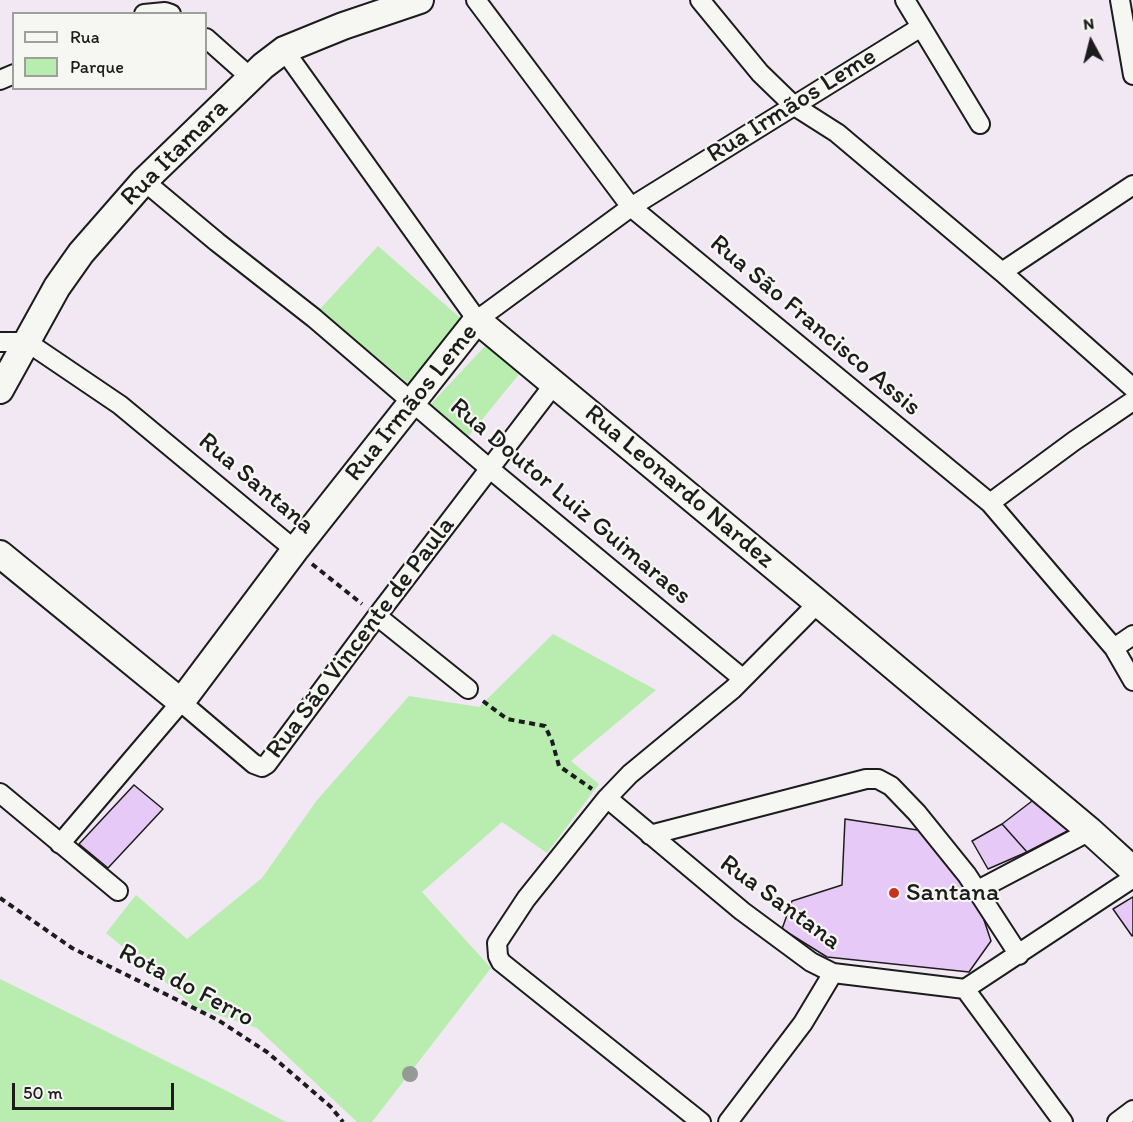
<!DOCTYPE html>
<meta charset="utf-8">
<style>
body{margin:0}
#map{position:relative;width:1133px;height:1122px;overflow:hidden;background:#f1e8f4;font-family:Itim,sans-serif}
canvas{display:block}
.legend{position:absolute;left:12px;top:12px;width:195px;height:78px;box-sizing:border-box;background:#f6f6f2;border:2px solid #9f9f9c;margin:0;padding:8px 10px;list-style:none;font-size:18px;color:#1c1c1c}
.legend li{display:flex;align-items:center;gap:12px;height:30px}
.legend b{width:30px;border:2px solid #9f9f9c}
.north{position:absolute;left:1061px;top:12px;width:60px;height:60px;-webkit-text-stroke:4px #f6f6f2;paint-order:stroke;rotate:353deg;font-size:16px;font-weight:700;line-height:24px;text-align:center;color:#1c1c1c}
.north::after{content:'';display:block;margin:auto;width:21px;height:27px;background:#1c1c1c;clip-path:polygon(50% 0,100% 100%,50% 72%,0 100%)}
.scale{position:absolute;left:12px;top:1083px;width:162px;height:27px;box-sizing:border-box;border:3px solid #1c1c1c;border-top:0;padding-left:8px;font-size:18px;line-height:21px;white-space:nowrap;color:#1c1c1c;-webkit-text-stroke:4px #f6f6f2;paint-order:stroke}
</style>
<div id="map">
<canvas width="1133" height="1122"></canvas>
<ul class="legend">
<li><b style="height:8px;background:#f6f6f2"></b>Rua</li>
<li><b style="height:16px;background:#b9edaf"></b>Parque</li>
</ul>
<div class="north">N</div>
<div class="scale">50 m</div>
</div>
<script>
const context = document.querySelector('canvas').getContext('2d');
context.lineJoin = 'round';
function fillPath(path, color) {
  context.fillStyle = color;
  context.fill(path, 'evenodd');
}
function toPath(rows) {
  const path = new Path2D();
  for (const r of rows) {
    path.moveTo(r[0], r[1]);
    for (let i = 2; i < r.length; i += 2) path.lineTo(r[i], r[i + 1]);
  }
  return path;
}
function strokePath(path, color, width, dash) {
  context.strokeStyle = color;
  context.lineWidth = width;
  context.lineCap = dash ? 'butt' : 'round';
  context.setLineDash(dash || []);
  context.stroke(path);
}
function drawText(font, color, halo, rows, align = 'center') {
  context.font = font + ' Itim,sans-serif';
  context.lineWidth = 4.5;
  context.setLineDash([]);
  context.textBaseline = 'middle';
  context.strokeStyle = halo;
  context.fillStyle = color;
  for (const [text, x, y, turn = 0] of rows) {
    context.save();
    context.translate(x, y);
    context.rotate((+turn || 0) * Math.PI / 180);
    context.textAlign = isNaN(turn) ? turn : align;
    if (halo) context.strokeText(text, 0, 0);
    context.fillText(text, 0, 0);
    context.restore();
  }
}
fillPath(toPath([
 [378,246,464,321,408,383,319,310],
 [487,344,520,373,463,443,428,407],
 [553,634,656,690,571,761,599,784,547,853,502,822,422,892,491,968,372,1122,357,1122,257,1028,195,1007,106,933,136,895,187,939,262,878,317,800,409,696,479,707],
 [0,979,225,1090,286,1122,0,1122]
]), '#b9edaf');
const building = toPath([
 [134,785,163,809,108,868,79,844,134,785],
 [1036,798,1075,827,1027,852,1002,824,1036,798],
 [845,819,924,831,978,902,991,941,969,972,827,957,782,929,792,901,842,885,845,819],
 [1002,824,1027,852,988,869,972,841,1002,824],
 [1133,897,1133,935,1132,936,1113,909,1133,897]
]);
fillPath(building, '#e6c9f7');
strokePath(building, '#1c1c1c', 1.5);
const street = toPath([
 [476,0,631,207,990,503,1114,648,1133,681],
 [700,0,760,73,793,105,837,133,1002,272,1133,388],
 [905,0,980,124],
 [1120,0,1133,75],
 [144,14,165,12,171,14],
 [206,38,251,78],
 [284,50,477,320,631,207,921,27],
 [0,80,14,74],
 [144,181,217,242,314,318,490,469,742,678],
 [1002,272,1133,185],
 [0,342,27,342,120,405,295,550],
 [990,503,1074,441,1133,401],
 [377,616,468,689],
 [1114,648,1133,635],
 [0,793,118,891],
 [607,798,742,911,811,962,833,973,965,989,1063,1122],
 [650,835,866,779,878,779,891,786,917,813,967,875,1019,955],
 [60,844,181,702,254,764,262,767,267,764,377,616,555,383],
 [978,890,1090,831],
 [965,989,1133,878],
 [701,1122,501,962,498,956,497,943,526,899,607,798,630,774,733,689,818,603],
 [728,1122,803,1023,833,973],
 [1117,1122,1133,1110]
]);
const secondary = toPath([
 [0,390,57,287,81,253,144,181,263,66,284,50,343,26,420,0],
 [0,554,181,702,295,550,477,320,818,603,1090,831,1133,870]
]);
strokePath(street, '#1c1c1c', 22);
strokePath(secondary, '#1c1c1c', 30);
strokePath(toPath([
 [312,564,362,604],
 [483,701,507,719,545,726,552,741,559,766,592,789],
 [0,898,72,948,218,1020,267,1052,331,1107,343,1122]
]), '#1c1c1c', 4, [6, 4.5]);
strokePath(street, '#f6f6f2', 18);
strokePath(secondary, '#f6f6f2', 26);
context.fillStyle = '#969a95';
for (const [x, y] of [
 [410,1074]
]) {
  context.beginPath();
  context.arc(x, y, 8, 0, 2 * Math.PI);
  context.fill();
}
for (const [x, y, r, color] of [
 [894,893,6,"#c8321e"]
]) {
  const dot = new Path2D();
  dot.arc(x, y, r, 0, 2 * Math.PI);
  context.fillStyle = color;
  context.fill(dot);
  strokePath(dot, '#f6f6f2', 2);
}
drawText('26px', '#1c1c1c', '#f6f6f2', [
 ["Rua Irmãos Leme",792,106,-32],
 ["Rua Itamara",175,153,-45],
 ["Rua São Francisco Assis",815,326,40],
 ["Rua Irmãos Leme",412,403,-51],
 ["Rua Santana",256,484,40],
 ["Rua Leonardo Nardez",679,487,40],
 ["Rua Doutor Luiz Guimaraes",570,502,40],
 ["Rua São Vincente de Paula",361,638,-53],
 ["Rua Santana",780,903,36],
 ["Rota do Ferro",186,986,28]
]);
drawText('26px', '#1c1c1c', '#f6f6f2', [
 ["Santana",906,893]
], 'left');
</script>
